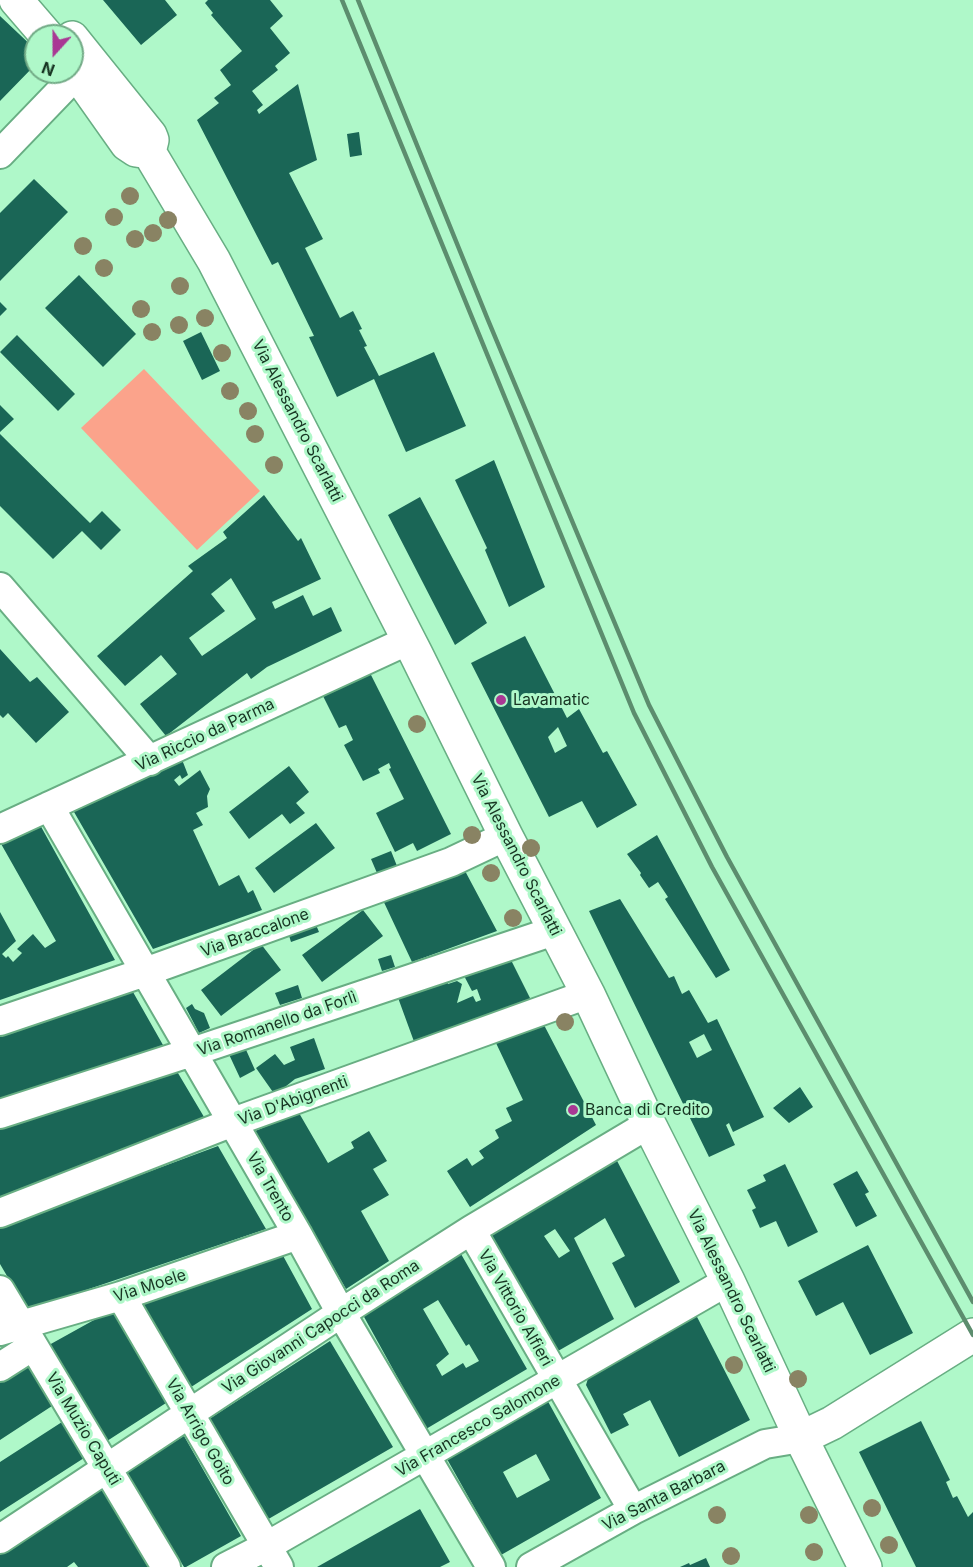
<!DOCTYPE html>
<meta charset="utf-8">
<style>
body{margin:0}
#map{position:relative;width:973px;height:1567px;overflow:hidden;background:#aff8c9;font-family:Inter,sans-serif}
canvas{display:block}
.north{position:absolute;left:24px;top:24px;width:60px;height:60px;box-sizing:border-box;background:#aff8c9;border:2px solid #72aa86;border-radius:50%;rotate:201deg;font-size:16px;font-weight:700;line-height:24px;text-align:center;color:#173422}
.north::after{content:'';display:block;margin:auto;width:21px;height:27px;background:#a93894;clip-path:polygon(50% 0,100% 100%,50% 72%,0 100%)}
</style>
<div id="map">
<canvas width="973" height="1567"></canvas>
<div class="north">N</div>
</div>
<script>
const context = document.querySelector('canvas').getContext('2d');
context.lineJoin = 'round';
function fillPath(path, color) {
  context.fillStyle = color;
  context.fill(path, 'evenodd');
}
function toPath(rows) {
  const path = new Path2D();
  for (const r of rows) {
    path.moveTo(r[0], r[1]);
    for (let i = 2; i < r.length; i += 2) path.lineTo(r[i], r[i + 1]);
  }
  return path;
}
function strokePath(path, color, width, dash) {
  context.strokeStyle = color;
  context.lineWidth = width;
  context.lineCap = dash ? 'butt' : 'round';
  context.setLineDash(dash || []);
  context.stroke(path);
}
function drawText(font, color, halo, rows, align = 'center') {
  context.font = font + ' Inter,sans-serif';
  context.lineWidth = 6;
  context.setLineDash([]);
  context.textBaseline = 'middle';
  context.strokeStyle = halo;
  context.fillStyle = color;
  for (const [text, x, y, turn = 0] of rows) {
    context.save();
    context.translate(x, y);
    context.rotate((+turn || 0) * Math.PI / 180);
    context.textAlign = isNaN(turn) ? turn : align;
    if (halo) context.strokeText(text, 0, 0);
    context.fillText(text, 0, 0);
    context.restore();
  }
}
fillPath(toPath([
 [144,369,260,491,197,550,81,428]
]), '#fba38b');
fillPath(toPath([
 [103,0,165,0,177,15,141,45],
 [208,0,270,0,283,16,270,28,290,53,275,66,278,70,252,91,263,105,257,110,259,114,298,84,317,160,289,173,323,239,305,248,340,318,353,311,362,329,359,330,367,346,364,347,379,376,434,352,466,426,406,452,374,379,337,397,309,337,314,336,278,262,272,265,197,120,219,103,214,98,231,85,220,70,242,51,211,15,213,13,205,3],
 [0,16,36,50,36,64,0,101],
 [359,132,362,155,350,157,347,134],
 [34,179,68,212,0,281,0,213],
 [79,275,136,334,103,367,45,308],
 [0,302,7,309,0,316],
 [201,332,220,371,202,380,183,341],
 [17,335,75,394,58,411,0,352],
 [0,405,14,419,0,432],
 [0,434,90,523,102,511,121,530,101,550,82,531,53,559,0,506],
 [494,460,545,587,509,607,485,550,487,548,455,480],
 [264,495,298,541,301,538,321,579,272,602,275,609,303,595,313,616,331,607,342,631,267,667,251,679,247,673,166,736,140,704,177,674,161,655,125,686,97,656,193,571,188,566,227,538,223,532],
 [231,578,256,619,202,656,189,638,225,611,211,594],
 [420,497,487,623,455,645,388,515],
 [525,636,567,718,579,709,603,753,607,751,637,805,597,828,582,801,549,817,471,663],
 [558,727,567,746,555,753,548,737],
 [0,649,30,682,37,677,69,712,36,743,8,713,3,718,0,715],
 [369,671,451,834,417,851,413,843,395,852,376,813,404,799,389,769,391,768,389,763,378,769,380,773,363,781,344,745,353,740,346,725,339,728,322,694],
 [181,757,188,775,182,779,180,775,174,780,179,786,200,770,210,789,207,796,208,807,196,813,203,825,193,830,219,886,239,875,248,893,253,890,262,910,153,949,70,805],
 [289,766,309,792,296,803,305,813,290,824,282,814,249,839,229,812],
 [39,823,115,960,0,1000,0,912,16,941,2,954,6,958,8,956,13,962,22,953,17,949,33,934,45,948,56,941,0,842],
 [316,823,335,848,274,893,255,868],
 [657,835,730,970,716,978,665,899,668,897,658,882,649,888,640,875,641,873,627,854],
 [391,851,397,866,377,873,371,859],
 [464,869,497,931,412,962,381,896],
 [620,899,669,978,674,976,682,994,689,990,708,1023,717,1019,764,1117,733,1132,729,1123,726,1125,735,1145,709,1157,589,911],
 [704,1034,712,1050,697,1058,689,1042],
 [363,910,383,936,322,982,302,955],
 [314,920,319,932,291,942,287,929],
 [261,944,281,970,221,1016,201,990],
 [508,954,533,1004,416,1047,397,995,446,977,448,984,457,981,462,984,457,1003,473,996,476,1002,481,1000,477,989,472,991,461,970],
 [391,955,395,967,382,971,378,959],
 [129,985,163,1045,0,1101,0,1028],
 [298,985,302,998,280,1005,275,993],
 [192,1004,195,1009,204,1013,210,1028,199,1033,186,1008],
 [544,1025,596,1125,470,1207,447,1171,467,1158,472,1166,484,1158,479,1151,499,1138,495,1130,512,1121,506,1108,523,1100,496,1043],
 [314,1038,325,1069,295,1079,275,1095,256,1068,275,1054,284,1065,295,1060,290,1047],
 [243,1043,255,1070,240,1078,226,1048],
 [175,1068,207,1122,0,1200,0,1127],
 [800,1087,813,1107,789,1123,773,1108],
 [299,1113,328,1163,354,1148,351,1142,369,1131,387,1161,373,1169,389,1195,361,1211,389,1261,346,1289,255,1131],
 [218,1146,266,1229,27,1310,0,1264,0,1227],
 [614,1155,680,1282,635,1308,612,1263,625,1256,605,1218,574,1238,614,1319,558,1351,490,1236],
 [555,1229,570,1251,559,1258,544,1236],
 [785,1164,818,1232,788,1247,776,1221,760,1228,752,1210,756,1208,747,1190,766,1181,763,1175],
 [857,1171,869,1192,865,1194,877,1216,856,1227,833,1184],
 [868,1245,913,1333,870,1355,843,1302,816,1316,798,1281],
 [281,1252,312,1309,188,1389,138,1301],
 [461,1254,527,1369,426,1429,363,1315],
 [438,1300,466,1346,469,1344,479,1361,466,1368,463,1363,442,1376,436,1365,449,1354,423,1309],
 [112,1310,166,1403,107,1441,49,1345],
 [695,1313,750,1420,679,1457,650,1400,623,1414,629,1425,611,1434,586,1385,590,1372],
 [330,1341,393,1447,265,1521,206,1421],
 [25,1359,52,1406,0,1440,0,1376],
 [545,1396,601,1498,501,1555,447,1459,502,1428,499,1422],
 [536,1454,550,1480,517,1498,503,1472],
 [921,1421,950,1480,946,1482,953,1498,957,1496,968,1517,973,1512,973,1567,916,1567,859,1452],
 [62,1422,84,1458,0,1512,0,1462],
 [184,1436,241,1536,186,1567,184,1567,125,1472],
 [102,1488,151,1567,78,1567,74,1562,67,1567,0,1567,0,1554],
 [420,1509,450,1562,440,1567,317,1567],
 [706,1558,710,1567,680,1567,689,1563,690,1565]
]), '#1a6656');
const minor = toPath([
 [0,154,77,74],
 [0,587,150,761],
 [49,806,298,1235,341,1313,491,1567],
 [0,829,409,640],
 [0,1021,145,972,451,862,506,836],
 [0,1114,192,1052,554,931],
 [0,1213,233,1122,588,994],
 [471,1230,633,1510],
 [0,1290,166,1567],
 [121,1296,279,1567],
 [0,1331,121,1296,298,1235],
 [0,1367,33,1346],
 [0,1539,341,1313,471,1230,649,1124],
 [226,1567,267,1546,728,1281],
 [531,1567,633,1510,765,1444,801,1438]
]);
const primary = toPath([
 [16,0,47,36],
 [72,38,150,135,152,140,149,152,214,261,416,654,506,836,588,994,649,1124,728,1281,801,1438,865,1567],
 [86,86,127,144,136,150,149,152],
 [801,1438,832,1423,973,1335]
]);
strokePath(minor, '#68ae83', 32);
strokePath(primary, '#68ae83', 36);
strokePath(minor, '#fff', 28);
strokePath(primary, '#fff', 33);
strokePath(toPath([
 [342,0,634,713,712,867,973,1335],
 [358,0,488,320,649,705,727,857,973,1302]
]), '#5c8d6e', 4.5);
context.fillStyle = '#898363';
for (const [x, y] of [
 [130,196],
 [114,217],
 [168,220],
 [153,233],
 [135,239],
 [83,246],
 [104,268],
 [180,286],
 [141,309],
 [205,318],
 [179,325],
 [152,332],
 [222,353],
 [230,391],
 [248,411],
 [255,434],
 [274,465],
 [417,724],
 [472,835],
 [531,848],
 [491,873],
 [513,918],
 [565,1022],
 [734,1365],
 [798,1379],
 [872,1508],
 [717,1515],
 [809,1515],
 [889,1545],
 [814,1552],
 [731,1556]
]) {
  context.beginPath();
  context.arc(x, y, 9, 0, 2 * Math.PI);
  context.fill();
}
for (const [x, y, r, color] of [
 [501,700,6,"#a93894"],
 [573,1110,6,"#a93894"]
]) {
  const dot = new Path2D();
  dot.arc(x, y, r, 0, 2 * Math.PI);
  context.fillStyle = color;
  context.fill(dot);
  strokePath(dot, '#aff8c9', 2);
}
drawText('16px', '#173422', '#aff8c9', [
 ["Via Alessandro Scarlatti",297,421,63],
 ["Via Riccio da Parma",205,735,-25],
 ["Via Alessandro Scarlatti",516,855,63],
 ["Via Braccalone",255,933,-20],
 ["Via Romanello da Forlì",277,1024,-19],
 ["Via D'Abignenti",293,1101,-20],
 ["Via Trento",270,1187,60],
 ["Via Moele",150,1286,-18],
 ["Via Alessandro Scarlatti",731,1291,64],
 ["Via Vittorio Alfieri",515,1308,60],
 ["Via Giovanni Capocci da Roma",321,1327,-33],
 ["Via Francesco Salomone",478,1426,-30],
 ["Via Muzio Caputi",83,1429,59],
 ["Via Arrigo Goito",200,1432,60],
 ["Via Santa Barbara",664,1496,-27]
]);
drawText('16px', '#173422', '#aff8c9', [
 ["Lavamatic",513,700],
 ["Banca di Credito",585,1110]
], 'left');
</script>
